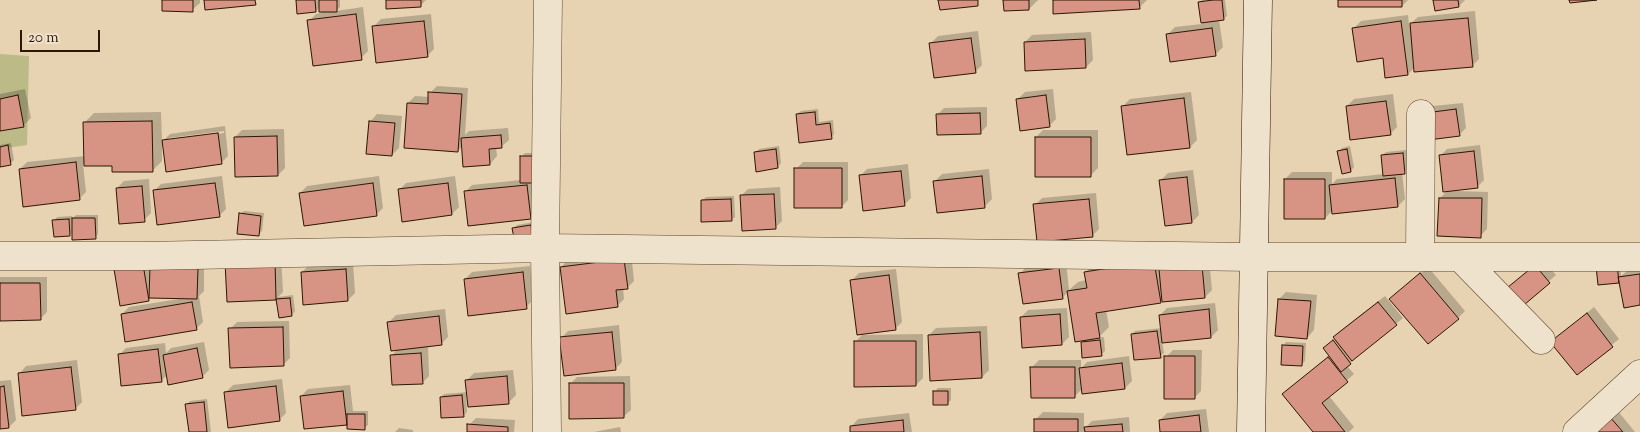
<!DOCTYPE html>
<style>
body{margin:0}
#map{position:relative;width:1640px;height:432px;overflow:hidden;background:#e7d2b1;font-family:"Sorts Mill Goudy",serif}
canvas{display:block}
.scale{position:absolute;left:20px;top:30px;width:80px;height:22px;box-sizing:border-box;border:2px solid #2d1603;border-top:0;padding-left:6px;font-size:15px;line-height:18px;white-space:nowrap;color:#2d1603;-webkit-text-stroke:4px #efe2cc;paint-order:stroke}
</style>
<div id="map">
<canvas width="1640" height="432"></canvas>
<div class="scale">20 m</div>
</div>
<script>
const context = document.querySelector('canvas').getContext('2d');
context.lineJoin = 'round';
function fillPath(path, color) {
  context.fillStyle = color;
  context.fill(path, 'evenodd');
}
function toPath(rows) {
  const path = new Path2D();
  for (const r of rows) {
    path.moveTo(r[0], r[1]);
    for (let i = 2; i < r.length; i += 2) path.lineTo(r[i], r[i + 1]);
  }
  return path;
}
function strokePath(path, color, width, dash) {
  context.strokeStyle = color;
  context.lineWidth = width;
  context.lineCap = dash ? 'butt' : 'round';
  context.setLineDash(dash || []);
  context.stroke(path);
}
fillPath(toPath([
 [0,54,29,56,27,145,0,149]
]), '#bcba87');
fillPath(toPath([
 [163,0,200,0,200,3,192,10],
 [297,0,319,0,319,3,321,3,321,0,340,0,340,7,336,11,363,7,368,51,361,58,309,21,316,14,321,13,321,6,316,11],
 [387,0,426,0,421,5],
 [1004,0,1038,0,1029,9],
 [1054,0,1147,0,1139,8],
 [1202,0,1225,0,1227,16,1223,19,1219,20,1223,47,1216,54,1168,34,1175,27,1202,24,1200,2],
 [1340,0,1408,0,1402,6],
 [1434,0,1465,0,1459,6],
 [1475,11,1479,59,1472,66,1415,67,1408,74,1354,28,1361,21,1408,15,1409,25,1418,17],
 [431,14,434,49,427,56,374,26,381,19],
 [978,31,982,65,975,72,931,43,938,36],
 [1091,32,1093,60,1086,67,1025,42,1032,35],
 [437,86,468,88,465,135,469,131,508,128,509,140,501,147,496,147,497,156,490,164,462,146,458,151,408,103,415,96,429,97,430,93],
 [25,89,31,118,24,125,0,130,0,94],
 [1053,89,1056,119,1049,126,1018,99,1025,92],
 [1191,92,1197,140,1190,147,1123,106,1130,99],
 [1393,94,1397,127,1390,134,1347,106,1354,99],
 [1463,103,1466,128,1459,135,1426,113,1433,106],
 [987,107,987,126,980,133,937,115,944,108],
 [818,109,819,122,833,120,834,134,831,138,797,114,801,111],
 [161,112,162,142,170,134,225,126,228,156,221,163,164,146,162,146,162,161,152,171,113,164,83,164,86,192,79,199,20,169,27,162,85,156,85,122,94,113],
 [224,131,224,133,169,141,169,138],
 [377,114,402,116,399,148,392,155,370,122],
 [284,129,285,168,278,175,235,137,242,130],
 [1043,130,1098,130,1098,168,1091,175,1036,137],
 [11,143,14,160,11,163,0,166,0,145],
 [1480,145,1484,180,1477,187,1456,190,1456,191,1488,192,1487,229,1480,236,1440,198,1447,191,1440,156,1447,149],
 [779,146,781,163,778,167,755,153,759,149],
 [1350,146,1354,167,1351,171,1343,172,1338,152,1342,148],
 [1406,150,1408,170,1402,173,1405,199,1398,206,1333,210,1325,218,1285,179,1292,172,1332,172,1332,184,1337,179,1384,174,1382,155,1386,152],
 [525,153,536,153,538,211,531,218,465,192,472,185,521,180,521,157],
 [803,162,848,162,848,200,841,207,796,169],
 [908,164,911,198,904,205,860,176,867,169],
 [989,169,992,199,985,206,935,181,942,174],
 [1193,170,1199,215,1192,222,1161,180,1168,173],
 [222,176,226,209,219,216,154,191,161,184],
 [379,176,383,208,376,215,300,193,307,186],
 [455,176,459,207,452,214,399,190,406,183],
 [149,179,151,213,144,220,117,188,124,181],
 [780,187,782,221,775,228,741,196,748,189],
 [1096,193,1099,229,1092,236,1035,205,1042,198],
 [734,196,735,217,731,220,702,201,706,197],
 [244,211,264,213,262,231,258,235,240,214],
 [76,215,98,215,98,234,95,238,73,231,70,235,54,221,57,217,72,216,72,219],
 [534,222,532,240,514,228,517,225],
 [631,252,634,281,627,288,623,288,624,299,617,306,561,267,568,260],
 [281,254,283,292,278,297,293,295,295,311,292,315,278,299,228,301],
 [1209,259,1212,290,1205,297,1163,299,1160,302,1106,310,1109,327,1098,338,1104,337,1105,351,1102,354,1082,342,1085,339,1068,292,1062,298,1020,274,1027,266,1066,262,1069,290,1078,282,1087,280,1086,272,1095,263],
 [1542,259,1556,275,1518,308,1511,285],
 [1620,261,1621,276,1627,271,1640,268,1640,304,1620,280,1618,282,1599,284],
 [204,262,204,291,199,296,203,322,196,329,122,314,129,307,179,299,179,298,151,297,149,300,115,269],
 [353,262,355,293,348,300,302,272,309,265],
 [530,266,533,300,526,307,465,279,472,272],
 [1428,267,1465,311,1458,318,1398,292],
 [896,269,902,322,895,329,852,280,859,273],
 [0,277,47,277,47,312,40,319,0,320],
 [1286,292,1317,295,1314,330,1307,338,1279,299],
 [1385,296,1403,318,1353,359,1354,360,1347,366,1354,374,1329,396,1354,427,1349,432,1314,432,1283,394,1330,355,1328,344,1336,339,1334,337,1341,330],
 [1215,303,1218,330,1211,337,1162,342,1164,353,1160,356,1132,334,1135,331,1162,328,1160,315,1167,308],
 [1594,307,1619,339,1577,373,1552,342],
 [1067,308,1069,337,1062,344,1021,317,1028,310],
 [445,309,448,337,441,344,428,346,429,376,422,383,392,355,398,349,389,322,396,315],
 [289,321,290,358,283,365,230,329,237,322],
 [619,325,622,362,615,369,561,338,568,331],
 [987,326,989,370,982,377,929,335,936,328],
 [923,334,923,378,916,385,855,342,862,335],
 [204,342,209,370,202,377,168,374,161,381,119,355,126,348,165,343,166,353,171,348],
 [1286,342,1306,343,1305,361,1302,364,1283,346],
 [1173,350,1202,350,1201,391,1194,398,1166,357],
 [1129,356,1132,381,1125,388,1083,388,1074,397,1032,367,1039,360,1081,360,1081,368,1087,362],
 [77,360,82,402,75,409,19,374,26,366],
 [513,370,516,395,509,402,466,395,467,412,463,416,441,397,444,394,468,392,467,380,474,373],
 [630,376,631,410,623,417,570,384,577,377],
 [282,379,286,413,279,420,225,393,233,385],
 [11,380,16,420,9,427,0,428,0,381],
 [350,385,353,411,368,411,368,425,364,428,348,422,346,424,301,396,308,389],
 [938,388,951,388,951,400,947,404,934,392],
 [207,399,211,432,190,432,187,404,190,401],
 [1206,409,1209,432,1162,432,1160,420,1167,413],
 [1617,410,1635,432,1590,432],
 [1043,412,1084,413,1084,429,1092,421,1129,417,1130,432,1036,432,1036,419],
 [909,413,912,432,852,432,851,427,858,419],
 [476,418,515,420,514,432,468,432,469,425],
 [620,427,621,432,594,432],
 [399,428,413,430,413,432,395,432]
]), '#0003');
const building = toPath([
 [162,0,193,0,193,12,162,11,162,0],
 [204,0,255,0,256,5,205,10,204,0],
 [296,0,315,0,316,12,297,14,296,0],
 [319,0,337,0,337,12,319,12,319,0],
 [386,0,421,0,421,7,386,9,386,0],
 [938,0,978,0,978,6,940,10,938,0],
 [1003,0,1029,0,1029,10,1004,11,1003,0],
 [1053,0,1139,0,1140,9,1053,14,1053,0],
 [1213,0,1222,0,1224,20,1201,23,1198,2,1213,0],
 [1338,0,1402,0,1402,7,1338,7,1338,0],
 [1433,0,1458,0,1459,7,1435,11,1433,0],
 [1569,0,1597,0,1570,3,1569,0],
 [356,14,362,60,313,66,307,20,356,14],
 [1468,18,1473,67,1414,72,1410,23,1468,18],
 [424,21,428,57,376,63,372,26,424,21],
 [1401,21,1408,75,1385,78,1383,58,1357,62,1352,28,1401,21],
 [1212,28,1216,56,1170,62,1166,34,1212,28],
 [971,38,976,73,934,78,929,43,971,38],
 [1085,39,1086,68,1025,71,1024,42,1085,39],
 [428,92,462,94,458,152,404,148,407,103,428,104,428,92],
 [18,95,24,127,0,131,0,99,18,95],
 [1046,95,1050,127,1020,131,1016,99,1046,95],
 [1184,98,1190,148,1127,155,1121,106,1184,98],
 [1386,101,1391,135,1350,140,1346,106,1386,101],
 [1456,109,1460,136,1428,140,1425,113,1456,109],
 [815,112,816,125,830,123,832,139,799,143,796,114,815,112],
 [980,113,981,134,937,135,936,114,980,113],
 [152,121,153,172,112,172,112,166,84,166,83,122,152,121],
 [369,121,395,123,392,156,366,154,369,121],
 [218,133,222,164,166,172,162,140,218,133],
 [501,135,502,148,489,149,490,165,463,167,461,138,501,135],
 [277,136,278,176,235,177,234,137,277,136],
 [1035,137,1091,137,1091,177,1035,177,1035,137],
 [8,145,11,165,0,167,0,147,8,145],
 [776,149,778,168,756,172,754,152,776,149],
 [1347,149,1351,172,1342,174,1337,151,1347,149],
 [1474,151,1478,188,1443,192,1439,155,1474,151],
 [1403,153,1405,174,1383,176,1381,155,1403,153],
 [520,156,533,156,533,183,520,183,520,156],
 [76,162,80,200,23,207,19,169,76,162],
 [794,168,842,168,842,208,794,208,794,168],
 [901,171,905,206,863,211,859,175,901,171],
 [982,176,985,208,937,213,933,181,982,176],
 [1187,177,1192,223,1165,226,1159,180,1187,177],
 [1395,178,1398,207,1332,214,1329,185,1395,178],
 [1284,179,1325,179,1325,219,1284,219,1284,179],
 [215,183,220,217,157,225,153,190,215,183],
 [373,183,377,216,304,226,299,193,373,183],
 [448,183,452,215,402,222,398,189,448,183],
 [527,185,531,219,468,226,464,191,527,185],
 [142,186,145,222,119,224,116,188,142,186],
 [774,194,776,229,742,231,740,195,774,194],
 [1439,198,1482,198,1481,238,1437,236,1439,198],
 [731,199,732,221,701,222,701,200,731,199],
 [1089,199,1093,237,1037,242,1033,204,1089,199],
 [239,213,261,216,259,236,237,234,239,213],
 [72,218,95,218,96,239,72,240,72,218],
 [69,219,70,236,54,237,52,220,69,219],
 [531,225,533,241,515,243,512,228,531,225],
 [624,259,628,289,616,290,618,307,566,314,560,267,624,259],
 [275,260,276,300,227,302,225,262,275,260],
 [1154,261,1161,303,1096,313,1100,338,1075,342,1067,291,1087,288,1084,272,1154,261],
 [143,264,149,301,120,306,114,269,143,264],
 [1617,264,1619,283,1598,285,1596,266,1617,264],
 [1202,265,1205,298,1162,302,1159,269,1202,265],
 [1535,265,1550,283,1518,310,1502,292,1535,265],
 [150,267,198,268,197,299,149,298,150,267],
 [1059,268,1063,299,1023,304,1018,273,1059,268],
 [346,269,348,301,303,305,301,272,346,269],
 [523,272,527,309,468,316,464,279,523,272],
 [1420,273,1459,319,1428,344,1389,299,1420,273],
 [1640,274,1640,305,1624,308,1618,277,1640,274],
 [889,275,896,330,857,335,850,280,889,275],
 [0,283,40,283,41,320,0,321,0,283],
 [290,298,292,316,279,318,276,299,290,298],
 [1278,299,1311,301,1307,339,1275,336,1278,299],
 [192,302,197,330,125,342,121,314,192,302],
 [1378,302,1397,325,1352,361,1333,337,1378,302],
 [1209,309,1211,338,1162,343,1159,315,1209,309],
 [1587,313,1613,347,1577,375,1550,342,1587,313],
 [1060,314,1062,345,1022,348,1020,317,1060,314],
 [439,316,442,345,391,351,387,322,439,316],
 [283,327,284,366,230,368,228,328,283,327],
 [1157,331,1161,358,1134,360,1131,334,1157,331],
 [612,332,616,370,564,376,559,337,612,332],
 [980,332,982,378,930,381,928,335,980,332],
 [1100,340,1102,356,1082,358,1081,342,1100,340],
 [1333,340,1351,364,1341,372,1323,348,1333,340],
 [854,341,916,341,916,386,854,387,854,341],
 [1282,345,1303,346,1302,366,1281,365,1282,345],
 [197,348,203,378,168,385,163,355,197,348],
 [158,349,162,382,121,386,118,354,158,349],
 [421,353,423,384,392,385,390,355,421,353],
 [1164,356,1195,356,1195,399,1164,399,1164,356],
 [1328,357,1348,382,1322,403,1345,432,1313,432,1282,394,1328,357],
 [1122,363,1125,389,1082,394,1079,368,1122,363],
 [71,367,76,410,22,416,18,373,71,367],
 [1030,367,1075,367,1075,398,1031,398,1030,367],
 [507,376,509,404,468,407,465,380,507,376],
 [569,383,624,383,624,418,569,419,569,383],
 [4,386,9,428,0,429,0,387,4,386],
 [276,386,280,421,228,428,224,392,276,386],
 [343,391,347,425,304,429,300,396,343,391],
 [933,391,948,391,948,405,933,405,933,391],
 [462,395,464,417,441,418,440,397,462,395],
 [204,402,207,432,189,432,185,404,204,402],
 [347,414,365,414,365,430,347,429,347,414],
 [1199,415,1201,432,1160,432,1159,420,1199,415],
 [1609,416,1623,432,1589,432,1609,416],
 [1034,419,1078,419,1078,432,1034,432,1034,419],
 [903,420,904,432,850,432,850,426,903,420],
 [467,424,508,427,508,432,467,432,467,424],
 [1122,424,1123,432,1085,432,1084,427,1122,424]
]);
fillPath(building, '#d79383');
strokePath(building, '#2d1603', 1);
const street = toPath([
 [0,256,144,256,545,248,1254,257,1640,257],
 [1420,257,1421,114],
 [1460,257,1541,340],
 [547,432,545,248,548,0],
 [1577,432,1640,374]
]);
const secondary = toPath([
 [1251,432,1258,0]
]);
strokePath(street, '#5c452e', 29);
strokePath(secondary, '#2d1603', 29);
strokePath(street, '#efe2cc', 28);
strokePath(secondary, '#efe2cc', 28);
</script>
